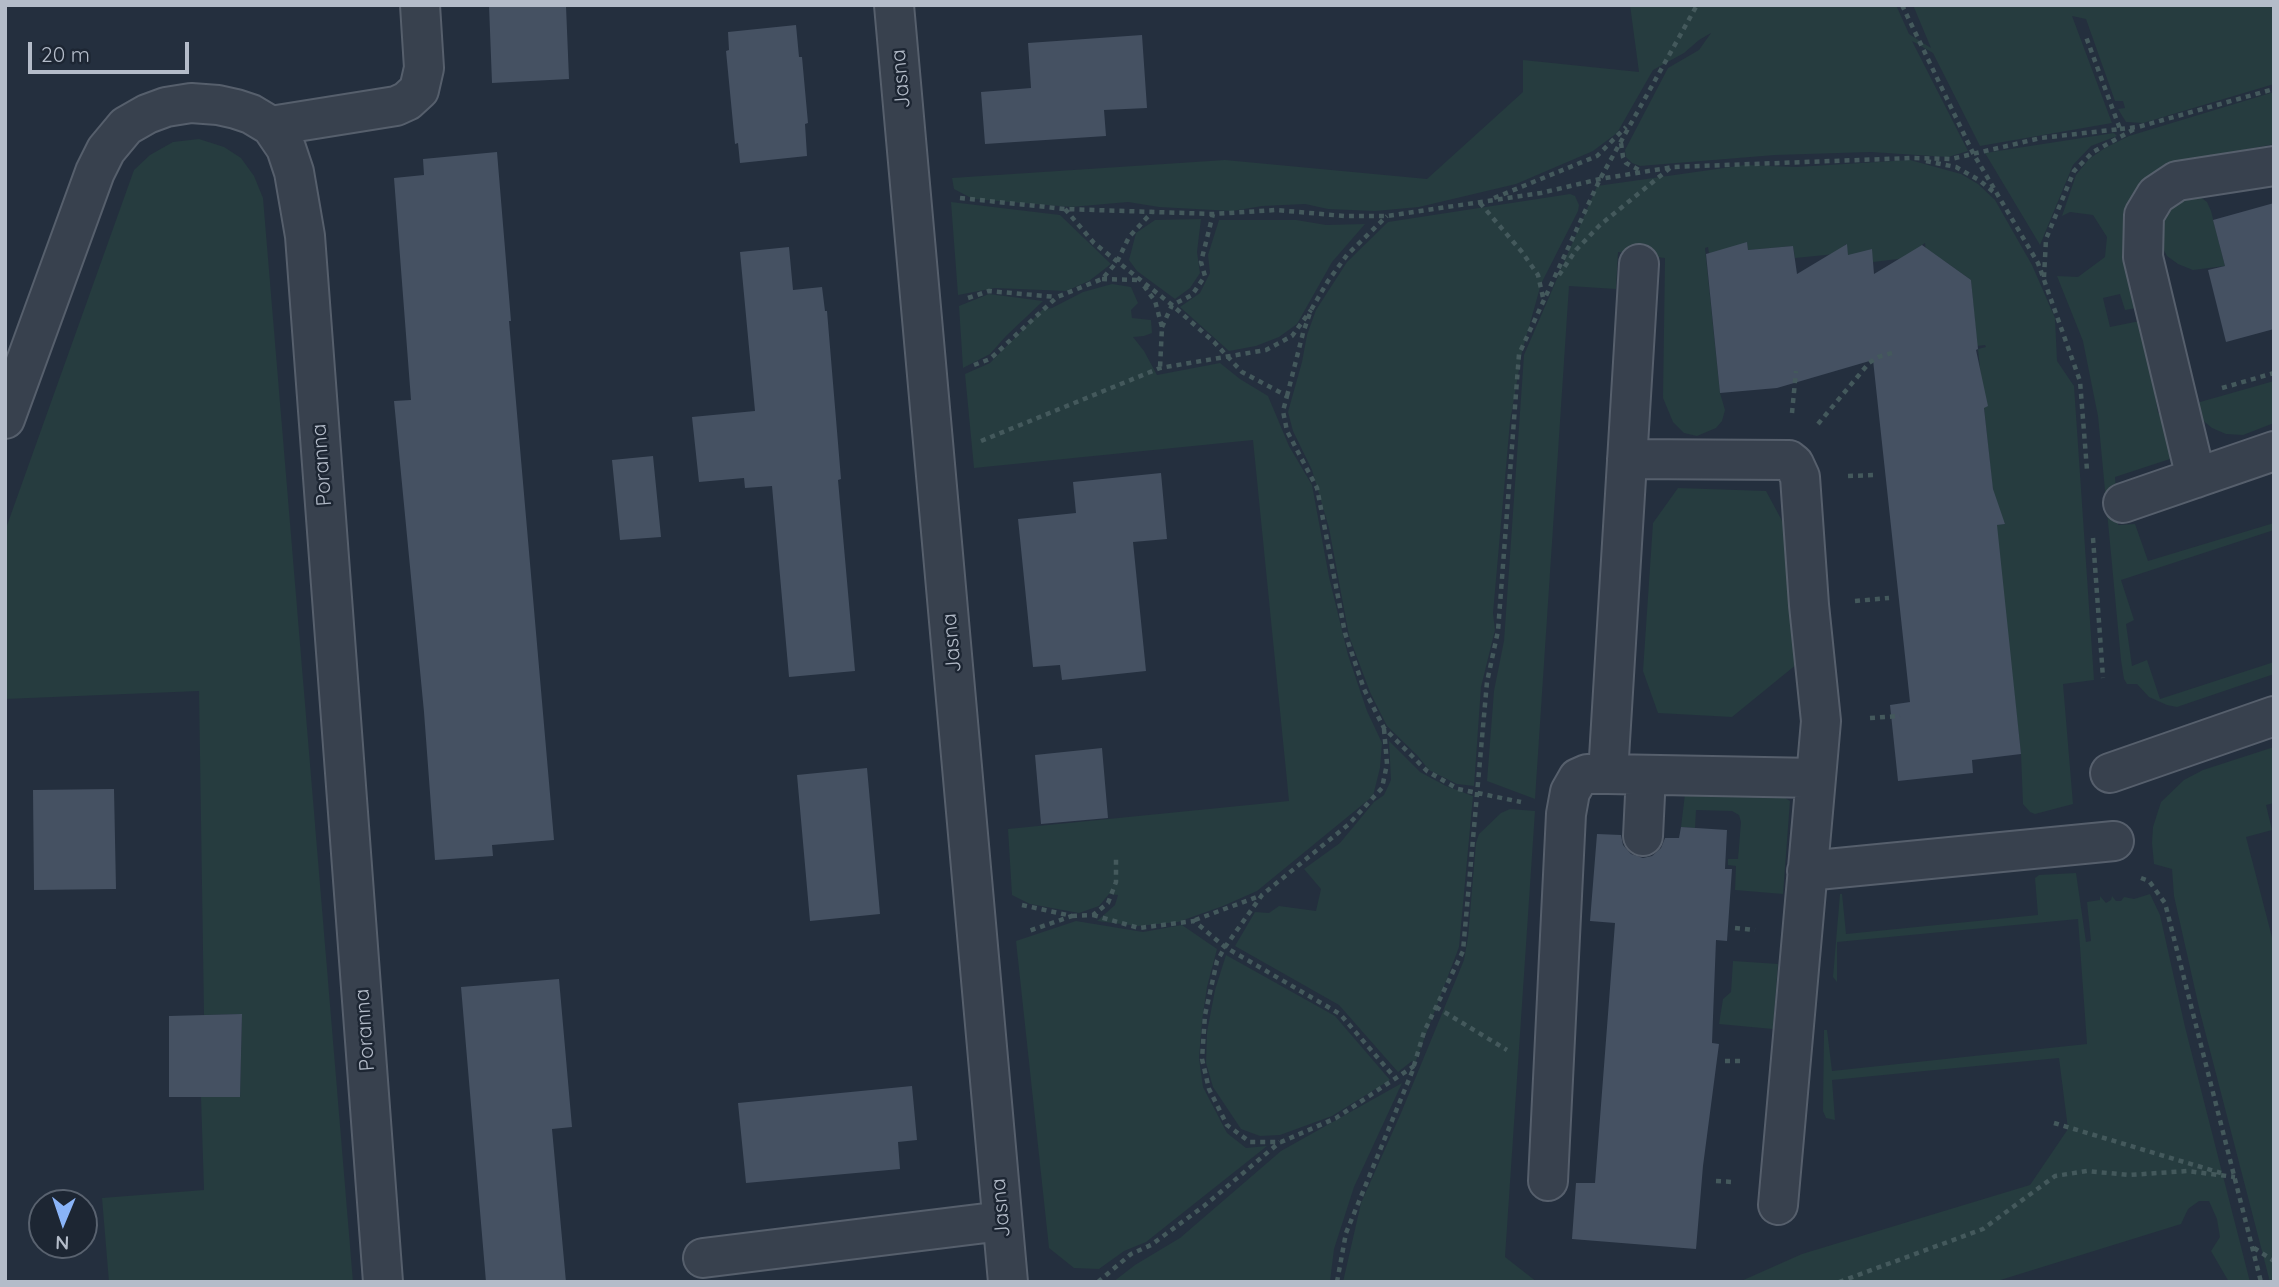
<!DOCTYPE html>
<style>
body{margin:0}
#map{position:relative;width:2279px;height:1287px;overflow:hidden;background:#242f3e;font-family:Quicksand,sans-serif}
canvas{display:block}
.frame{position:absolute;inset:0;border:7px solid #b4bcc9;pointer-events:none}
.north{position:absolute;left:28px;top:1189px;width:70px;height:70px;box-sizing:border-box;background:#1d2633;border:2px solid #59626f;border-radius:50%;rotate:182deg;font-size:19px;font-weight:700;line-height:28px;text-align:center;color:#b4bcc9}
.north::after{content:'';display:block;margin:auto;width:24px;height:32px;background:#8ab4f8;clip-path:polygon(50% 0,100% 100%,50% 72%,0 100%)}
.scale{position:absolute;left:28px;top:42px;width:161px;height:32px;box-sizing:border-box;border:4px solid #b4bcc9;border-top:0;padding-left:9px;font-size:21px;line-height:24px;white-space:nowrap;color:#b4bcc9;-webkit-text-stroke:5px #1d2633;paint-order:stroke}
</style>
<div id="map">
<canvas width="2279" height="1287"></canvas>
<div class="frame"></div>
<div class="north">N</div>
<div class="scale">20 m</div>
</div>
<script>
const context = document.querySelector('canvas').getContext('2d');
context.lineJoin = 'round';
function fillPath(path, color) {
  context.fillStyle = color;
  context.fill(path, 'evenodd');
}
function toPath(rows) {
  const path = new Path2D();
  for (const r of rows) {
    path.moveTo(r[0], r[1]);
    for (let i = 2; i < r.length; i += 2) path.lineTo(r[i], r[i + 1]);
  }
  return path;
}
function strokePath(path, color, width, dash) {
  context.strokeStyle = color;
  context.lineWidth = width;
  context.lineCap = dash ? 'butt' : 'round';
  context.setLineDash(dash || []);
  context.stroke(path);
}
function drawText(font, color, halo, rows, align = 'center') {
  context.font = font + ' Quicksand,sans-serif';
  context.lineWidth = 5;
  context.setLineDash([]);
  context.textBaseline = 'middle';
  context.strokeStyle = halo;
  context.fillStyle = color;
  for (const [text, x, y, turn = 0] of rows) {
    context.save();
    context.translate(x, y);
    context.rotate((+turn || 0) * Math.PI / 180);
    context.textAlign = isNaN(turn) ? turn : align;
    if (halo) context.strokeText(text, 0, 0);
    context.fillText(text, 0, 0);
    context.restore();
  }
}
fillPath(toPath([
 [1630,5,1896,5,1909,34,1931,48,1913,5,2274,5,2274,84,2143,123,2126,122,2118,109,2125,108,2123,101,2115,101,2086,19,2072,16,2112,123,1980,146,1933,53,1912,41,1968,151,1948,157,1871,152,1775,155,1640,166,1632,163,1626,157,1625,150,1668,68,1699,50,1711,33,1699,40,1684,53,1653,70,1617,133,1593,151,1516,184,1419,207,1375,211,1328,209,1305,204,1262,206,1232,211,1159,207,1128,202,1071,207,973,199,954,189,952,178,1225,160,1427,179,1523,92,1523,60,1639,72],
 [2274,92,2274,144,2194,160,2162,175,2124,221,2123,237,2142,307,2125,310,2120,294,2103,298,2110,327,2145,320,2164,394,2155,395,2158,413,2168,411,2174,455,2170,459,2115,477,2118,525,2135,524,2148,561,2274,523,2274,530,2121,580,2134,620,2126,624,2132,666,2147,660,2160,699,2274,662,2274,674,2177,707,2167,705,2149,697,2137,684,2127,684,2124,679,2121,660,2098,416,2083,341,2057,276,2078,277,2105,257,2107,237,2093,215,2070,212,2062,216,2076,175,2089,159,2105,148,2129,136],
 [2114,133,2117,136,2091,146,2073,165,2040,245,1985,153],
 [199,139,224,147,241,158,254,176,263,198,353,1282,109,1282,102,1198,204,1190,201,1097,240,1097,242,1014,204,1015,199,691,5,699,5,531,134,170,150,155,173,142],
 [1910,160,1961,174,1978,184,1995,200,2032,265,2055,318,2057,361,2074,386,2094,680,2063,684,2073,804,2035,814,2030,812,2023,804,2021,754,2012,675,1992,525,2005,524,2004,521,1996,522,1984,408,1978,349,1986,347,1985,345,1977,346,1971,280,1943,260,1927,261,1925,243,1922,245,1923,256,1873,262,1871,249,1850,265,1846,244,1844,246,1845,253,1795,258,1793,246,1748,250,1747,243,1710,259,1708,247,1705,248,1720,393,1725,410,1722,421,1716,428,1697,436,1684,433,1673,422,1663,398,1665,258,1618,252,1616,289,1569,286,1535,799,1487,781,1494,691,1504,641,1524,355,1597,186,1745,165,1796,167],
 [1570,194,1575,196,1579,205,1578,211,1541,284,1522,352,1510,422,1493,613,1495,630,1481,687,1474,786,1457,784,1429,770,1417,755,1387,726,1370,692,1349,636,1329,528,1312,470,1293,431,1288,412,1302,362,1307,335,1316,310,1347,262,1388,222],
 [2200,197,2207,202,2211,211,2225,266,2193,270,2178,264,2167,256,2160,243,2164,206,2173,198],
 [951,202,1060,215,1111,264,1089,281,1066,291,995,288,958,295],
 [1201,219,1197,252,1200,273,1190,288,1175,299,1137,271,1129,260,1136,233,1155,220],
 [1219,220,1296,220,1326,225,1365,224,1332,262,1297,324,1279,337,1256,346,1229,351,1180,307,1200,293,1210,273,1208,255],
 [1112,284,1131,287,1138,303,1131,310,1132,318,1151,320,1152,333,1144,336,1133,337,1144,351,1157,375,1220,363,1240,379,1268,396,1289,446,1312,485,1329,577,1348,655,1367,711,1382,743,1380,768,1373,796,1257,891,1223,906,1178,922,1138,926,1097,921,1115,905,1118,895,1109,894,1099,906,1079,913,1030,904,1012,895,1008,829,1289,801,1253,440,974,468,965,374,990,363,1042,310,1052,308,1083,292],
 [989,294,1043,301,1006,336,990,354,963,368,959,306],
 [2274,381,2274,423,2243,435,2226,434,2212,428,2200,418,2193,404],
 [1678,488,1766,491,1787,530,1797,664,1732,717,1658,713,1643,671,1653,523],
 [1389,741,1420,772,1446,786,1473,796,1459,947,1415,1063,1412,1061,1398,1072,1339,1005,1235,946,1255,912,1269,913,1279,906,1316,911,1321,889,1304,869,1340,843,1374,802,1384,795,1391,780],
 [2274,747,2274,803,2266,805,2272,830,2246,837,2274,945,2274,1282,2270,1282,2200,1012,2174,896,2172,869,2154,864,2152,843,2153,827,2161,802,2184,780,2203,770],
 [1685,794,1779,794,1790,801,1783,894,1735,890,1736,866,1728,865,1728,859,1738,859,1741,822,1739,815,1732,811,1696,810,1695,828,1681,827],
 [1510,809,1535,811,1505,1257,1537,1282,1343,1282,1361,1203,1401,1113,1464,960,1468,937,1476,843,1479,834,1501,813],
 [2076,873,2086,942,2091,941,2087,902,2100,900,2100,896,2106,903,2111,900,2112,896,2116,901,2121,901,2124,897,2134,899,2150,894,2160,915,2185,1027,2250,1282,2229,1282,2211,1251,2220,1237,2217,1219,2209,1201,2199,1201,2188,1209,2181,1224,1994,1282,1739,1282,1802,1254,2030,1185,2068,1129,2059,1058,1832,1080,1835,1120,1826,1118,1823,1111,1824,1030,1827,1030,1832,1071,2087,1044,2078,919,1837,942,1837,982,1833,977,1840,894,1842,894,1846,934,2038,915,2035,878,2039,875],
 [1076,921,1143,932,1182,925,1217,949,1207,987,1202,1021,1199,1058,1203,1087,1227,1133,1246,1148,1267,1146,1146,1242,1124,1251,1099,1269,1074,1268,1049,1248,1016,941],
 [1226,955,1335,1016,1390,1080,1332,1116,1280,1135,1260,1136,1241,1129,1213,1087,1206,1063,1207,1032,1215,990],
 [1733,961,1778,964,1773,1029,1719,1024,1723,999,1731,992],
 [1402,1083,1354,1187,1334,1249,1330,1282,1113,1282,1135,1265,1180,1238,1281,1151]
]), '#263c3f');
fillPath(toPath([
 [489,5,566,6,569,79,492,83],
 [796,25,799,57,802,57,808,123,805,124,807,156,740,163,738,143,735,144,726,51,729,50,728,32],
 [1142,35,1147,108,1104,110,1106,136,985,144,981,92,1031,88,1028,43],
 [497,152,511,321,509,321,554,840,492,845,493,856,435,860,424,712,394,401,411,400,394,178,424,175,423,159],
 [2274,203,2274,329,2226,342,2208,270,2225,266,2213,220],
 [1747,242,1748,250,1793,246,1797,274,1847,244,1848,255,1872,249,1874,274,1922,245,1971,280,1978,349,1976,350,1988,406,1984,408,1993,489,2005,524,1997,525,2021,754,1972,760,1973,773,1898,781,1890,705,1910,702,1873,360,1777,388,1720,393,1706,254],
 [789,247,793,290,822,287,825,311,827,311,841,479,838,480,855,671,789,677,772,486,745,488,744,478,699,482,692,417,755,411,740,252],
 [653,456,661,537,620,540,612,460],
 [1161,473,1167,539,1133,542,1146,671,1062,680,1060,665,1033,667,1018,519,1076,513,1073,482],
 [1102,748,1108,818,1041,824,1035,755],
 [867,768,880,914,810,921,797,775],
 [114,789,116,889,34,890,33,790],
 [1681,827,1727,830,1725,869,1732,869,1727,941,1716,940,1712,1043,1719,1044,1703,1166,1696,1249,1572,1239,1576,1183,1595,1183,1615,923,1590,921,1597,834,1621,835,1623,845,1631,854,1643,858,1652,856,1661,848,1665,838,1679,838],
 [559,979,572,1127,552,1129,566,1282,486,1282,461,987],
 [242,1014,240,1097,169,1097,169,1016],
 [912,1086,917,1140,898,1142,900,1169,746,1183,738,1103]
]), '#455162');
const street = toPath([
 [894,5,1008,1282],
 [271,126,396,106,407,101,419,90,424,68,420,5],
 [1639,264,1608,774,1816,778,1778,1205],
 [5,419,95,172,106,150,126,126,147,114,166,107,191,103,218,105,236,109,251,114,271,126,286,148,294,172,305,236,383,1282],
 [1627,459,1789,460,1794,464,1800,477,1809,605,1821,721,1816,778],
 [2196,478,2143,257,2144,215,2156,195,2177,181,2274,166],
 [2123,503,2274,451],
 [2110,773,2274,716],
 [1643,836,1646,775],
 [1807,871,2114,841],
 [1548,1181,1566,814,1570,792,1578,778,1587,774,1608,774],
 [703,1258,1002,1221]
]);
strokePath(street, '#565f6c', 42);
strokePath(toPath([
 [1902,5,1973,153,2038,263,2080,381,2087,470],
 [2120,129,2138,127,2274,89],
 [1621,143,1623,157,1626,163,1643,172],
 [1926,161,1956,167,1979,180,1996,194],
 [960,198,1065,209,1213,214,1276,210,1344,216,1387,216,1541,193,1600,179,1673,167,1911,158,1951,159,2041,138,2120,129,2085,34],
 [1494,198,1597,156,1626,127],
 [1480,203,1522,252,1538,275,1544,302],
 [1065,209,1094,243,1172,305,1214,342,1242,372,1287,396,1283,411,1287,431,1317,488,1345,633,1364,689,1384,728,1427,771,1458,789,1521,802],
 [1559,275,1576,250,1600,225,1670,168],
 [2044,277,2046,239,2074,171,2093,152,2138,127],
 [1102,279,1138,280],
 [1144,286,1155,301,1162,327,1160,368],
 [968,298,989,291,1056,297],
 [1162,327,1172,305,1192,295,1205,276,1201,262,1213,214],
 [974,365,990,359,1057,297,1102,279,1117,262,1129,237,1153,211],
 [2222,388,2274,373],
 [1287,396,1303,333,1311,310,1328,281,1347,255,1387,216],
 [1792,413,1796,371],
 [1818,424,1869,363,1878,357,1892,353],
 [981,441,1160,368,1266,350,1292,336,1311,310],
 [1848,476,1876,475],
 [2093,538,2103,678],
 [1855,601,1889,598],
 [1870,718,1900,716],
 [1384,729,1387,764,1382,788,1349,824,1262,895,1225,947,1217,961,1205,1015,1202,1059,1209,1089,1227,1125,1250,1142,1281,1142,1336,1118,1414,1066],
 [2141,878,2149,881,2165,903,2261,1282],
 [1022,905,1072,916,1026,932],
 [1093,915,1139,928,1194,921,1225,947,1340,1014,1396,1079],
 [1072,916,1093,915,1108,903,1116,882,1116,859],
 [1195,920,1262,895],
 [1735,928,1755,930],
 [1436,1007,1507,1050],
 [1725,1061,1742,1061],
 [2054,1123,2221,1173],
 [1716,1181,1733,1182],
 [2254,1248,2274,1261],
 [1098,1282,1131,1254,1151,1245,1204,1206,1280,1142],
 [1337,1282,1346,1233,1412,1072,1424,1032,1463,951,1487,682,1498,631,1519,354,1600,179,1697,5],
 [1839,1282,1983,1229,2055,1176,2087,1171,2129,1175,2187,1171,2235,1177]
]), '#44595c', 4.5, [5, 5]);
strokePath(street, '#38414e', 38);
drawText('21px', '#b4bcc9', '#1d2633', [
 ["Jasna",901,79,-95],
 ["Poranna",322,465,-94],
 ["Jasna",952,643,-95],
 ["Poranna",365,1030,-94],
 ["Jasna",1001,1208,-95]
]);
</script>
